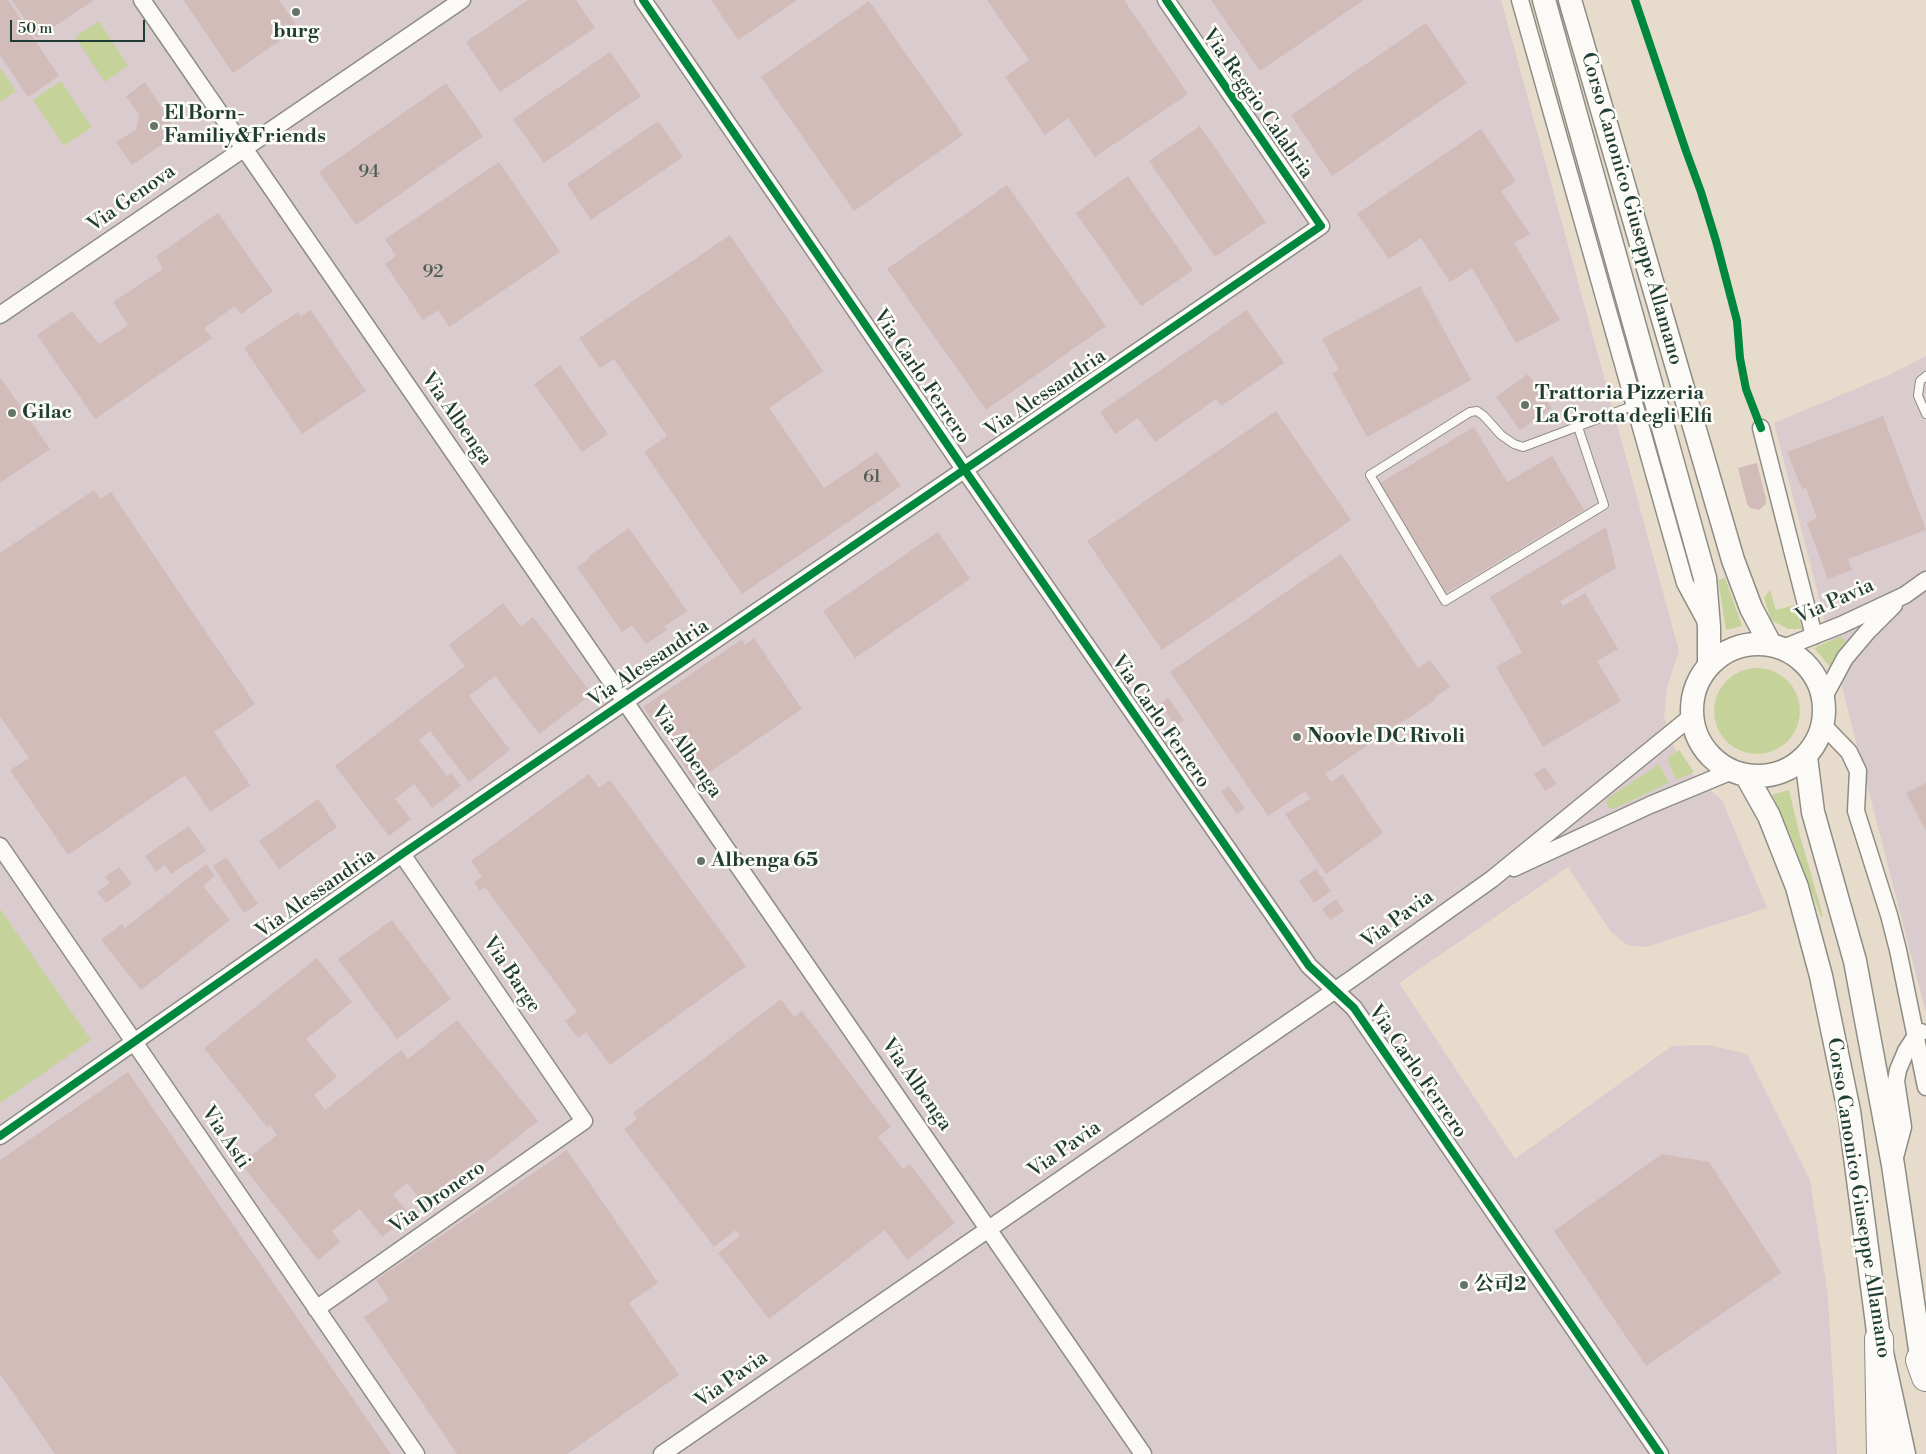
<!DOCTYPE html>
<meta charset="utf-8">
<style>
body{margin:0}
#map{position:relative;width:1926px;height:1454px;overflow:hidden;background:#e7dbcb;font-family:"Libre Bodoni",serif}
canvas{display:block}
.scale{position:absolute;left:10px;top:20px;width:135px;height:22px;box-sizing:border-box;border:2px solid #1f3d34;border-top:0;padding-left:6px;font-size:15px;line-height:18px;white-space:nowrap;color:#1f3d34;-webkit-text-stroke:4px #fdfcf7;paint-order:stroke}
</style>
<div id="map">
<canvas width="1926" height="1454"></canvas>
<div class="scale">50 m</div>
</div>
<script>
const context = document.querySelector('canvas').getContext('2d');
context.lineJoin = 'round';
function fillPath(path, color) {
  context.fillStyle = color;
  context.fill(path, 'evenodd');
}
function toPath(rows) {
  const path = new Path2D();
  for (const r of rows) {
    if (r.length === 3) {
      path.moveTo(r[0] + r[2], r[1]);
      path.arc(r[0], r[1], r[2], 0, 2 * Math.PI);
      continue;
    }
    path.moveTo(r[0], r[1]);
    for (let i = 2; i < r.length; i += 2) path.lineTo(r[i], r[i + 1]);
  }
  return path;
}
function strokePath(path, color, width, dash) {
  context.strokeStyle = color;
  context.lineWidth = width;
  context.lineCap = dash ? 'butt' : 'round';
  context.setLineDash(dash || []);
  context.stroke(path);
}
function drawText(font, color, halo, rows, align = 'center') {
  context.font = font + ' "Libre Bodoni","Noto Serif SC",serif';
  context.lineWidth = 5;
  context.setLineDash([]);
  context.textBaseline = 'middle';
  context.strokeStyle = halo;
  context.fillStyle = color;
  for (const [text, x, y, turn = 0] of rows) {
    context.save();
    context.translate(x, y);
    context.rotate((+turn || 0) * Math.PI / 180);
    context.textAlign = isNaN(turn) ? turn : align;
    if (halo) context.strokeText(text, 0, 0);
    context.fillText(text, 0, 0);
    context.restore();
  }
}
fillPath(toPath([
 [0,0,1501,0,1679,651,1667,687,1664,716,1672,743,1683,764,1698,780,1722,800,1767,908,1646,947,1627,945,1611,932,1568,867,1399,983,1515,1159,1672,1046,1708,1045,1747,1054,1810,1180,1828,1296,1837,1454,0,1454],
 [1926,356,1926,1013,1774,423,1889,375]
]), '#d9cbce');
fillPath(toPath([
 [99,21,128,66,105,82,75,37],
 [0,68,16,91,0,102],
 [61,81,92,127,64,146,33,100],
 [1725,578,1742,626,1726,630,1718,580],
 [1770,590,1776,610,1795,605,1802,629,1788,629,1771,620,1764,598],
 [1841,636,1846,641,1831,668,1814,648],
 [1757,711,43],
 [1679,750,1694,772,1676,780,1667,758],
 [1659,764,1669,783,1613,809,1609,808,1606,803,1607,799],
 [1789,790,1800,836,1823,916,1821,917,1792,839,1772,795],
 [0,909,91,1040,0,1103]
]), '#c5d39b');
fillPath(toPath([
 [0,0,8,0,59,76,28,97,0,55],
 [12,0,94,0,37,38],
 [185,0,279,0,298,28,233,73,184,1],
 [528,0,576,0,595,28,500,92,466,42],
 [711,0,797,0,738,40],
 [987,0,1124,0,1188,94,1095,157,1068,118,1045,135,1005,77,1029,60],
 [1211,0,1364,0,1260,71],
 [869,1,963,135,854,211,761,77],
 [1426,23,1467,83,1332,176,1291,115],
 [610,52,641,96,544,163,513,119],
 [145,82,171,122,170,139,132,165,116,142,136,130,139,115,126,96],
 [446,83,483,136,356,225,319,172],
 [658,121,683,157,591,220,567,184],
 [1200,126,1266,222,1215,257,1149,161],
 [1481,129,1516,181,1501,191,1530,234,1514,243,1560,320,1516,343,1472,268,1450,282,1421,238,1389,259,1357,214],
 [499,162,560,252,449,327,438,310,423,320,385,264,396,256,385,239],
 [1128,176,1193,270,1141,306,1076,213],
 [1007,185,1106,326,986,410,887,269],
 [218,213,273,291,241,314,235,306,204,328,212,338,95,419,37,335,72,311,99,344,128,325,113,302,163,269,156,256],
 [730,235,823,371,769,408,824,488,877,452,901,486,742,594,644,452,667,436,614,359,600,368,579,338],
 [1420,286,1471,380,1367,437,1332,373,1339,370,1322,339],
 [311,310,366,391,302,434,244,348,298,312,301,316],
 [1247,310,1284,363,1221,406,1216,399,1155,442,1138,418,1115,434,1100,412],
 [560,365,608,434,582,452,534,384],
 [1528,374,1552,408,1520,430,1496,397],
 [0,377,50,449,0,483],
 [1276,411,1351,520,1162,650,1087,541],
 [1883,416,1926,530,1848,559,1852,570,1828,579,1807,523,1817,518,1806,488,1802,489,1787,452],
 [1474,427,1507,482,1552,456,1584,510,1446,593,1380,483],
 [1757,463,1766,499,1766,504,1759,510,1750,508,1747,504,1738,468],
 [94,490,100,499,111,492,255,704,214,732,250,785,210,812,185,775,68,855,10,770,29,758,0,716,0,553],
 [1606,527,1616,568,1560,601,1563,606,1585,593,1618,649,1597,661,1621,701,1543,747,1496,667,1522,652,1490,597],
 [629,528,687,611,665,626,667,630,646,644,632,625,622,632,577,567,590,558,589,556],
 [938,532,970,579,855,658,823,611],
 [1341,554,1418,668,1430,660,1450,687,1434,698,1435,700,1325,774,1331,782,1343,774,1383,833,1326,874,1285,814,1310,799,1305,791,1268,816,1170,672],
 [503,603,521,627,533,617,592,694,539,734,495,676,469,696,510,750,469,782,430,731,419,740,447,776,451,773,461,786,432,808,414,784,395,799,411,819,389,836,335,766,465,666,449,645],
 [754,638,802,709,695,782,672,747,676,745,664,728,660,731,643,707,742,639,745,645],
 [1168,698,1184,720,1176,726,1160,704],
 [1545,767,1556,784,1545,791,1534,774],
 [589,774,599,788,610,780,746,966,610,1065,586,1032,578,1038,565,1021,577,1012,485,887,480,891,474,882,482,877,471,861],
 [1926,783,1926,831,1906,793],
 [1229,786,1245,808,1237,814,1221,792],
 [318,799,337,827,279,869,259,841],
 [189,826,206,851,171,874,165,865,156,872,145,856],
 [226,857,258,904,244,913,213,866],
 [206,864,215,876,203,886,230,920,141,990,101,940,122,924,125,928],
 [119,867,132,884,106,903,97,892,110,883,105,877],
 [1316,869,1331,891,1314,903,1299,881],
 [1336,899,1344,911,1330,920,1322,909],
 [392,920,451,999,397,1039,338,959],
 [317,958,352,1002,306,1039,337,1077,314,1095,325,1110,401,1050,408,1059,457,1020,538,1121,428,1209,407,1183,393,1194,410,1215,382,1237,360,1209,332,1231,340,1242,318,1260,241,1164,277,1135,270,1125,267,1127,204,1048],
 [781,999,794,1017,802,1011,891,1127,878,1137,903,1169,910,1164,955,1223,907,1260,885,1230,769,1319,718,1253,740,1236,736,1230,714,1247,624,1129,637,1119,633,1113],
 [128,1072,391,1454,55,1454,0,1374,0,1160],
 [567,1150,658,1283,629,1303,679,1375,567,1454,457,1454,364,1317,389,1300,376,1280],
 [1662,1154,1709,1162,1781,1273,1646,1366,1554,1231]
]), '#d2bcba');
const lane = toPath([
 [1926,376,1920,381,1918,396,1926,414],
 [1578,427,1604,505,1445,601,1370,475,1470,412,1477,411,1484,416,1501,435,1514,444,1523,447,1635,405]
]);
const street = toPath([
 [142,0,1143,1454],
 [643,0,964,469,1309,966,1354,1008,1660,1454],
 [1520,0,1685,583,1706,622],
 [0,315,462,0],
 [1761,428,1814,636],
 [1783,648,1841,625,1905,595,1926,580],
 [1824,697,1845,658,1867,632,1894,605],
 [1823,725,1849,752,1858,771,1856,811,1889,915,1898,950,1926,1087],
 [0,846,416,1454],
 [1514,868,1650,805,1732,771],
 [0,1136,402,854,1321,226,1166,0],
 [1894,1161,1903,1127,1896,1081,1898,1070,1906,1051,1917,1034,1921,1032],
 [316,1309,584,1121,402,854],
 [662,1454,1353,978,1492,879,1692,716]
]);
const secondary = toPath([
 [1544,0,1705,578,1709,627,1709,665],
 [1570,0,1733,560,1751,608,1770,644],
 [1758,710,66],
 [1806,757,1813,812,1855,961,1893,1165,1924,1377],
 [1746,775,1769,816,1797,887,1821,976,1849,1111,1879,1339,1904,1454]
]);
const highway = toPath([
 [1879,1339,1881,1454],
 [1920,1360,1926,1377]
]);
strokePath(lane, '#8e8d84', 10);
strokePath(street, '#8e8d84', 19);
strokePath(secondary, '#8e8d84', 25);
strokePath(highway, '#8e8d84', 30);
strokePath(lane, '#fbfaf7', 8);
strokePath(street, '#fbfaf7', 16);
strokePath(secondary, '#fbfaf7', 22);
strokePath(highway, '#fbfaf7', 28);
strokePath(toPath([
 [643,0,964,469,1309,966,1354,1008,1660,1454],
 [1635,0,1686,151,1701,192,1716,241,1737,321,1740,358,1746,389,1761,428],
 [0,1136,402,854,1321,226,1166,0]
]), '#00873e', 8);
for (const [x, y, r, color] of [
 [296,12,5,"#657469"],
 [154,126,5,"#657469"],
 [1525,405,5,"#657469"],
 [12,413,5,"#657469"],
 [1297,737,5,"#657469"],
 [701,861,5,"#657469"],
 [1464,1285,5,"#657469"]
]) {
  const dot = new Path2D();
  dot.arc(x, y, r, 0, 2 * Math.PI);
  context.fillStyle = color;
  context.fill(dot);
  strokePath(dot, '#fdfcf7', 2);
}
drawText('18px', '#4c5d56', null, [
 ["94",369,173],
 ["92",433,273],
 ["61",872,478]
]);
drawText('bold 20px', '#1f3d34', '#fdfcf7', [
 ["burg",296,32,"center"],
 ["El Born-",164,114],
 ["Familiy&Friends",164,137],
 ["Trattoria Pizzeria",1535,394],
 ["La Grotta degli Elfi",1535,417],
 ["Gilac",22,413],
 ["Noovle DC Rivoli",1307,737],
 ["Albenga 65",711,861],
 ["公司2",1474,1285]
], 'left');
drawText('20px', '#1f3d34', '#fdfcf7', [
 ["Via Reggio Calabria",1257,104,55],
 ["Via Genova",132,199,-35],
 ["Corso Canonico Giuseppe Allamano",1631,209,74],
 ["Via Carlo Ferrero",921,377,56],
 ["Via Alessandria",1046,394,-34],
 ["Via Albenga",456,419,55],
 ["Via Pavia",1835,602,-24],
 ["Via Alessandria",649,664,-34],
 ["Via Carlo Ferrero",1160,722,55],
 ["Via Albenga",686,752,55],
 ["Via Alessandria",316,894,-35],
 ["Via Pavia",1398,920,-36],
 ["Via Barge",511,975,56],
 ["Via Carlo Ferrero",1417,1072,55],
 ["Via Albenga",916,1085,55],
 ["Via Asti",225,1138,56],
 ["Via Pavia",1065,1150,-35],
 ["Via Dronero",438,1198,-35],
 ["Corso Canonico Giuseppe Allamano",1858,1198,81],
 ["Via Pavia",732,1380,-35]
]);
</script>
